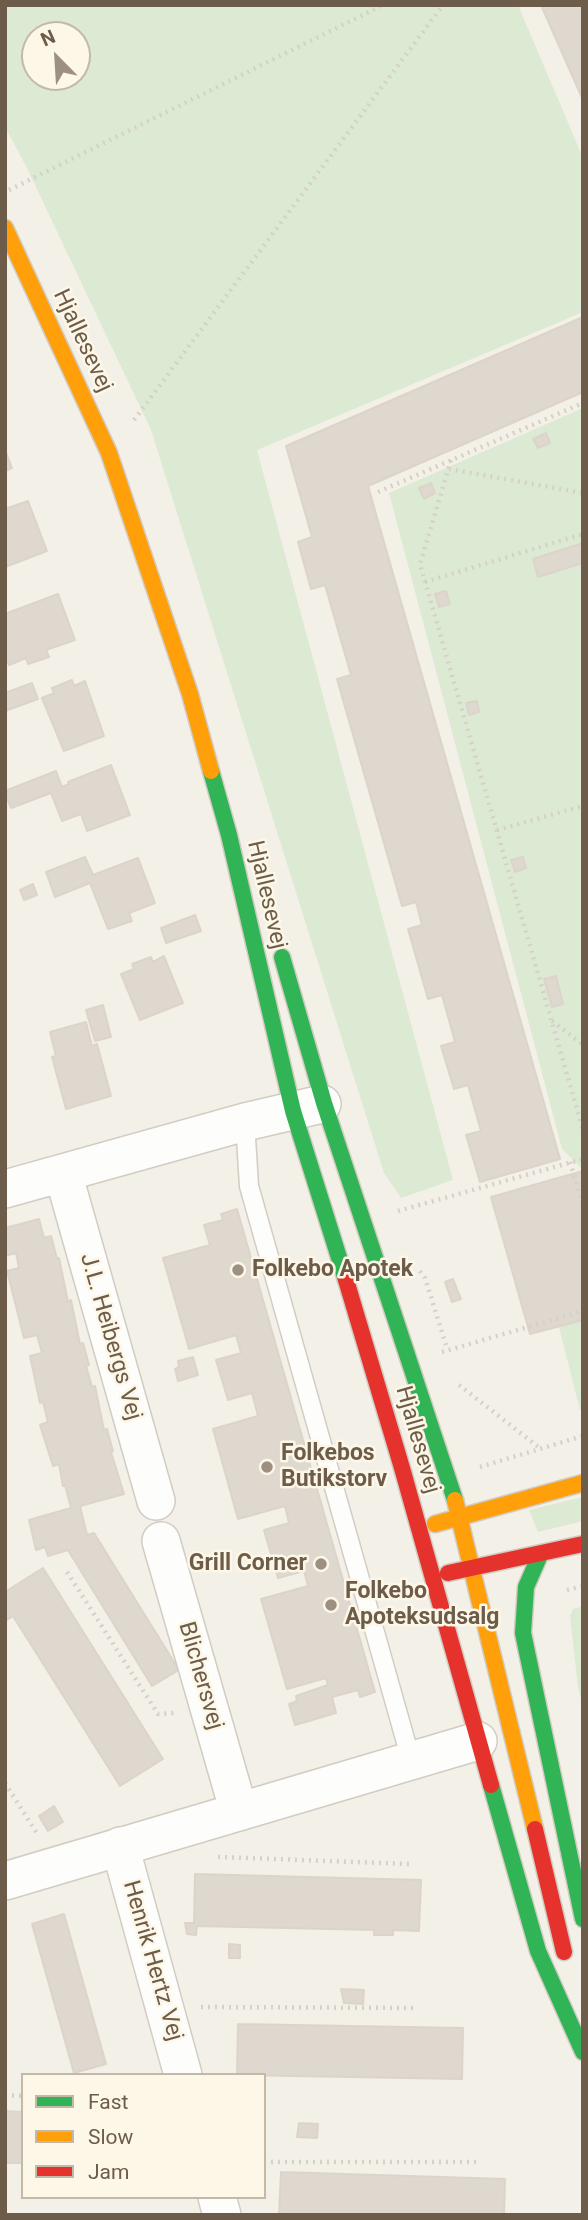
<!DOCTYPE html>
<style>
body{margin:0}
#map{position:relative;width:588px;height:2220px;overflow:hidden;background:#f3f0e7;font-family:Roboto,sans-serif}
canvas{display:block}
.frame{position:absolute;inset:0;border:7px solid #6e5c4b;pointer-events:none}
.legend{position:absolute;left:21px;top:2073px;width:245px;height:126px;box-sizing:border-box;background:#fdf7e7;border:2px solid #c4b9a9;margin:0;padding:9px 12px;list-style:none;font-size:21px;color:#6e5c4b}
.legend li{display:flex;align-items:center;gap:14px;height:35px}
.legend b{width:35px;border:2px solid #c4b9a9}
.north{position:absolute;left:21px;top:21px;width:70px;height:70px;box-sizing:border-box;background:#fdf7e7;border:2px solid #c4b9a9;border-radius:50%;rotate:336deg;font-size:19px;font-weight:700;line-height:28px;text-align:center;color:#6e5c4b}
.north::after{content:'';display:block;margin:auto;width:24px;height:32px;background:#9d9082;clip-path:polygon(50% 0,100% 100%,50% 72%,0 100%)}
</style>
<div id="map">
<canvas width="588" height="2220"></canvas>
<div class="frame"></div>
<ul class="legend">
<li><b style="height:9px;background:#30b455"></b>Fast</li>
<li><b style="height:9px;background:#ff9f0a"></b>Slow</li>
<li><b style="height:9px;background:#e5322d"></b>Jam</li>
</ul>
<div class="north">N</div>
</div>
<script>
const context = document.querySelector('canvas').getContext('2d');
context.lineJoin = 'round';
function fillPath(path, color) {
  context.fillStyle = color;
  context.fill(path, 'evenodd');
}
function toPath(rows) {
  const path = new Path2D();
  for (const r of rows) {
    path.moveTo(r[0], r[1]);
    for (let i = 2; i < r.length; i += 2) path.lineTo(r[i], r[i + 1]);
  }
  return path;
}
function strokePath(path, color, width, dash) {
  context.strokeStyle = color;
  context.lineWidth = width;
  context.lineCap = dash ? 'butt' : 'round';
  context.setLineDash(dash || []);
  context.stroke(path);
}
function drawText(font, color, halo, rows, align = 'center') {
  context.font = font + ' Roboto,sans-serif';
  context.lineWidth = 5;
  context.setLineDash([]);
  context.textBaseline = 'middle';
  context.strokeStyle = halo;
  context.fillStyle = color;
  for (const [text, x, y, turn = 0] of rows) {
    context.save();
    context.translate(x, y);
    context.rotate((+turn || 0) * Math.PI / 180);
    context.textAlign = isNaN(turn) ? turn : align;
    if (halo) context.strokeText(text, 0, 0);
    context.fillText(text, 0, 0);
    context.restore();
  }
}
fillPath(toPath([
 [5,5,518,5,583,158,583,312,257,450,453,1180,401,1198,384,1173,151,430,26,166,5,127],
 [35,35,77,35,77,77,35,77],
 [583,408,583,1170,562,1149,389,493],
 [583,1321,583,1409,580,1410,559,1327],
 [583,1497,583,1521,538,1532,529,1510],
 [583,1606,583,1707,578,1687,570,1616,573,1609]
]), '#ddead3');
const building = toPath([
 [541,5,583,5,583,100,541,5],
 [583,317,583,392,368,486,560,1159,480,1182,466,1135,481,1131,468,1085,454,1089,441,1046,455,1042,442,995,428,999,408,929,422,925,416,902,402,906,337,679,351,675,325,585,311,589,298,542,312,537,286,446,583,317],
 [546,433,550,443,538,448,533,439,546,433],
 [5,450,12,468,5,471,5,450],
 [431,483,435,493,424,499,419,488,431,483],
 [28,501,47,551,5,567,5,509,28,501],
 [583,543,583,563,538,577,533,559,583,543],
 [446,591,450,604,439,607,435,594,446,591],
 [58,594,75,640,46,650,49,657,28,664,26,658,9,665,5,655,5,614,58,594],
 [72,680,74,686,85,681,104,736,64,751,42,698,54,693,52,688,72,680],
 [32,683,38,699,5,711,5,693,32,683],
 [477,701,479,712,469,715,466,703,477,701],
 [111,765,130,815,87,831,81,814,62,821,51,793,11,808,5,793,5,791,56,771,62,787,69,784,68,782,111,765],
 [85,857,93,875,138,858,155,903,129,913,132,921,108,929,90,883,55,897,46,872,85,857],
 [523,857,526,868,515,872,511,860,523,857],
 [33,884,37,895,24,900,20,890,33,884],
 [195,915,201,931,166,943,161,928,195,915],
 [164,956,183,1003,140,1020,121,974,134,969,132,964,151,957,153,962,164,956],
 [556,976,563,1004,552,1007,544,979,556,976],
 [103,1005,111,1037,95,1041,86,1010,103,1005],
 [86,1022,92,1046,97,1044,111,1096,66,1109,52,1057,56,1056,50,1032,86,1022],
 [583,1171,583,1320,530,1334,491,1197,583,1171],
 [237,1209,375,1692,360,1697,358,1690,332,1697,336,1713,295,1725,289,1704,297,1701,296,1696,328,1685,326,1678,287,1689,261,1599,308,1586,304,1571,278,1578,264,1530,289,1523,285,1506,238,1519,213,1429,258,1416,252,1393,228,1400,216,1360,241,1353,236,1335,189,1349,163,1258,210,1245,204,1225,223,1220,221,1214,237,1209],
 [39,1219,44,1238,51,1236,57,1259,59,1258,68,1302,71,1300,80,1344,83,1343,89,1365,86,1366,92,1387,95,1386,104,1430,107,1429,113,1451,111,1452,124,1494,80,1506,87,1535,94,1533,179,1670,152,1686,68,1550,48,1556,45,1547,36,1550,29,1520,71,1508,65,1485,63,1486,59,1464,53,1466,40,1425,48,1422,43,1402,40,1403,30,1356,42,1353,37,1335,24,1338,7,1271,19,1268,16,1253,5,1256,5,1228,39,1219],
 [453,1279,461,1299,452,1302,445,1282,453,1279],
 [193,1357,198,1375,178,1381,175,1369,179,1367,178,1361,193,1357],
 [43,1568,163,1759,120,1786,13,1616,5,1621,5,1592,43,1568],
 [54,1806,63,1822,48,1831,39,1816,54,1806],
 [195,1874,421,1880,419,1931,393,1930,393,1935,374,1935,374,1930,197,1926,196,1935,187,1934,185,1923,194,1923,195,1874],
 [64,1914,106,2064,74,2073,32,1924,64,1914],
 [229,1944,240,1945,240,1958,229,1958,229,1944],
 [341,1989,364,1990,363,2004,344,2003,341,1989],
 [238,2024,463,2028,462,2079,237,2075,238,2024],
 [5,2111,23,2112,23,2163,5,2163,5,2111],
 [299,2123,318,2124,317,2138,297,2137,299,2123],
 [281,2172,505,2179,504,2215,279,2215,281,2172]
]);
fillPath(building, '#ded8ce');
strokePath(building, '#dcd4ca', 2);
const lane = toPath([
 [245,1122,249,1186,411,1760]
]);
const street = toPath([
 [63,1173,156,1501],
 [5,1189,245,1122,322,1104],
 [161,1541,239,1812],
 [120,1846,183,2075],
 [5,1881,478,1741],
 [217,2197,222,2215]
]);
const fast = toPath([
 [211,771,229,835,293,1111,346,1280],
 [282,957,324,1103,455,1500],
 [540,1555,526,1587,523,1633,583,1919],
 [491,1785,538,1951,583,2052]
]);
const slow = toPath([
 [5,228,109,453,190,694,211,771],
 [455,1500,535,1829],
 [435,1524,583,1483]
]);
const jam = toPath([
 [346,1280,402,1468,491,1785],
 [448,1573,583,1544],
 [535,1829,564,1952]
]);
strokePath(lane, '#d2ccc3', 21);
strokePath(street, '#d2ccc3', 40);
strokePath(fast, '#d1cbc1', 19);
strokePath(slow, '#d1cbc1', 19);
strokePath(jam, '#d1cbc1', 19);
strokePath(toPath([
 [9,190,383,5],
 [134,420,443,5],
 [451,460,420,564,583,1130],
 [449,469,583,493],
 [378,492,583,403],
 [425,582,583,534],
 [497,830,583,806],
 [552,1021,583,1045],
 [570,1162,583,1205],
 [398,1211,583,1159],
 [420,1271,425,1278,446,1345],
 [442,1352,583,1311],
 [459,1385,541,1449],
 [480,1467,583,1436],
 [67,1572,158,1714,174,1713],
 [567,1590,583,1586],
 [5,1783,38,1835],
 [218,1857,410,1864],
 [201,2007,417,2008],
 [5,2095,23,2096],
 [264,2162,478,2162]
]), '#d5d0c9', 4.5, [2, 5]);
strokePath(lane, '#fdfdfb', 18);
strokePath(street, '#fdfdfb', 37);
strokePath(fast, '#30b455', 16);
strokePath(slow, '#ff9f0a', 16);
strokePath(jam, '#e5322d', 16);
for (const [x, y, r, color] of [
 [238,1270,7,"#9d9082"],
 [267,1467,7,"#9d9082"],
 [321,1564,7,"#9d9082"],
 [331,1605,7,"#9d9082"]
]) {
  const dot = new Path2D();
  dot.arc(x, y, r, 0, 2 * Math.PI);
  context.fillStyle = color;
  context.fill(dot);
  strokePath(dot, '#fdf7e7', 2.5);
}
drawText('23px', '#6e5c4b', '#fdf7e7', [
 ["Hjallesevej",82,341,65],
 ["Hjallesevej",266,895,77],
 ["J.L. Heibergs Vej",110,1337,74],
 ["Hjallesevej",417,1440,74],
 ["Blichersvej",200,1676,74],
 ["Henrik Hertz Vej",152,1961,74]
]);
drawText('bold 23px', '#6e5c4b', '#fdf7e7', [
 ["Folkebo Apotek",252,1270],
 ["Folkebos",281,1454],
 ["Butikstorv",281,1480],
 ["Grill Corner",307,1564,"right"],
 ["Folkebo",345,1592],
 ["Apoteksudsalg",345,1618]
], 'left');
</script>
